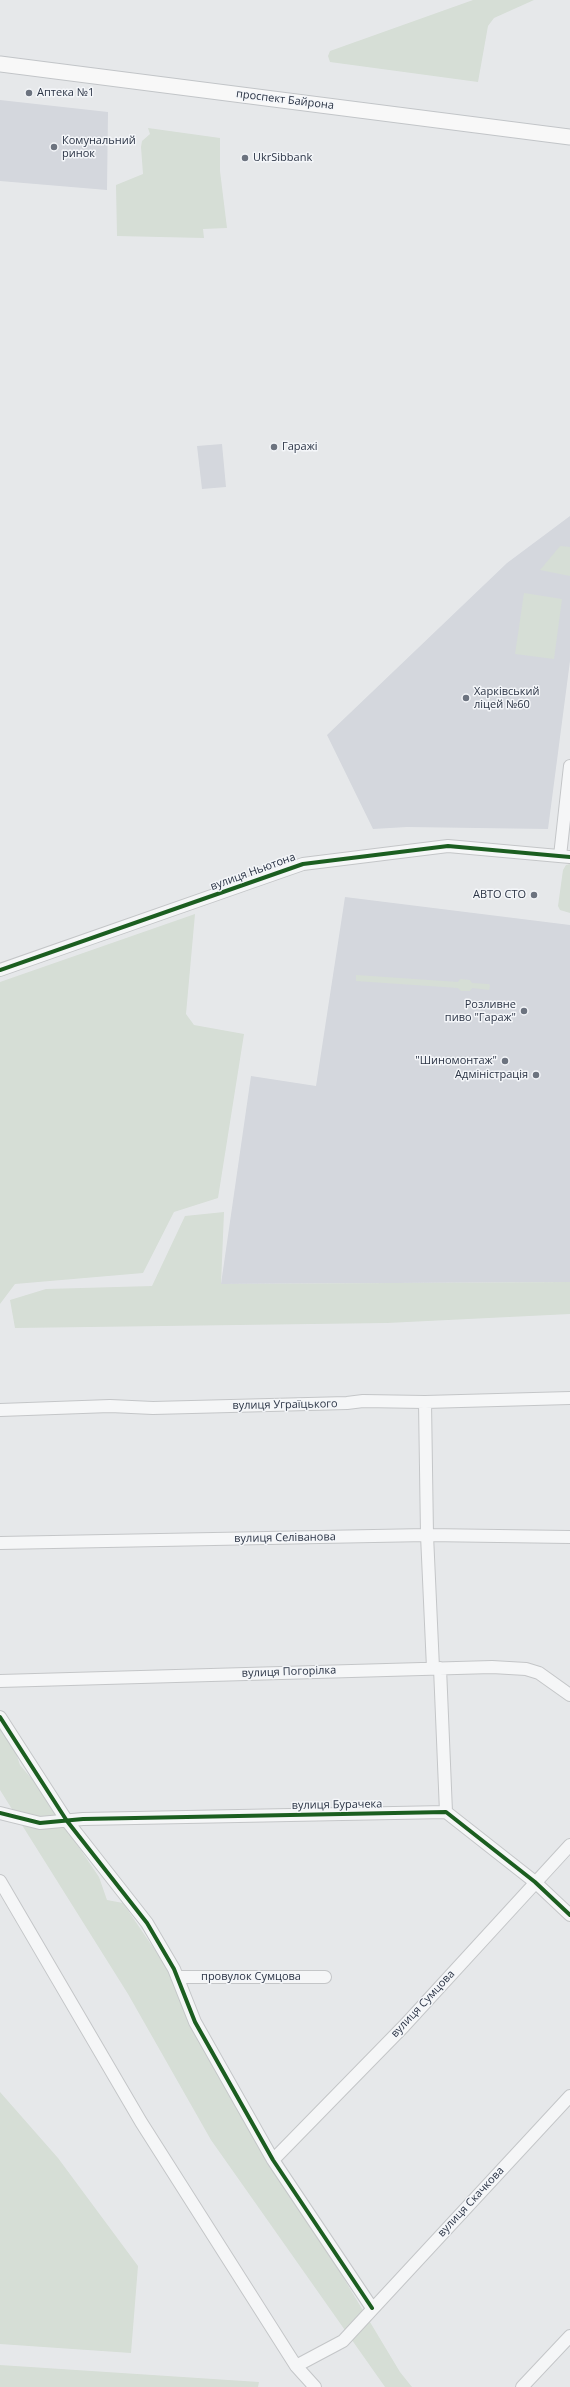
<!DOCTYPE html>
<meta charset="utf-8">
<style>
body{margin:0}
canvas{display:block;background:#e6e8ea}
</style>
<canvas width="570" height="2387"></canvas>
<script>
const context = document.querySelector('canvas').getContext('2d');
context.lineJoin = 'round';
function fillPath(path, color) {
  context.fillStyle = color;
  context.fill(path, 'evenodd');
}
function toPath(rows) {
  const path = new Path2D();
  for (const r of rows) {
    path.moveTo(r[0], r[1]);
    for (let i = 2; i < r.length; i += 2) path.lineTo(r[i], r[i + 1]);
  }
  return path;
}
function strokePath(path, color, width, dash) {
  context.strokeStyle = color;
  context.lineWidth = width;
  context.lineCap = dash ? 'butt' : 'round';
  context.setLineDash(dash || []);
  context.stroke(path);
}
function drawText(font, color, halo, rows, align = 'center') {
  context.font = font + ' "Open Sans",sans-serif';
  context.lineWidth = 3;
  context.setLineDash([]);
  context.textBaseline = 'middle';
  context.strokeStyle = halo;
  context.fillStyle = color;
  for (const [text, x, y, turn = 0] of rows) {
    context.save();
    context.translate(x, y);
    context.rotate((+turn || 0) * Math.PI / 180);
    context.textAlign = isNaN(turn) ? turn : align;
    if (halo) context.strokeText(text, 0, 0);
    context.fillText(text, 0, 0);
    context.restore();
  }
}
fillPath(toPath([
 [0,100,108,112,107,190,0,181],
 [222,444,226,487,202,489,197,446],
 [570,516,570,661,548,829,407,827,373,829,327,735,507,563],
 [345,897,570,925,570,1282,221,1284,251,1076,316,1086]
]), '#d4d7dd');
fillPath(toPath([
 [473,0,534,0,494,18,488,26,478,82,330,62,328,56,330,51],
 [148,128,220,138,220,171,227,228,203,229,204,238,117,236,116,185,143,174,141,147,142,141,150,134],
 [560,546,570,547,570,576,540,570],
 [524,593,562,599,554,659,515,654],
 [570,864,570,913,560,910,558,906,563,870,566,865],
 [195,914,186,1014,194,1025,244,1034,218,1198,174,1212,143,1273,15,1284,0,1304,0,982],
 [356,975,458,982,460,979,470,980,472,983,489,984,490,986,489,990,472,988,470,991,461,991,458,988,356,981],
 [224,1212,221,1284,570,1282,570,1314,387,1323,15,1328,10,1300,46,1289,152,1286,185,1216],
 [0,1726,14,1747,20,1765,37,1785,99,1877,107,1900,123,1903,167,1968,194,2029,400,2372,412,2387,385,2387,211,2140,128,1994,0,1790],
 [0,2092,58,2158,138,2266,131,2353,0,2344],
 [0,2365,259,2382,258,2387,0,2387]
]), '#d6ded6');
const minor = toPath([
 [560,856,570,766],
 [0,970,303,864,448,846,570,857],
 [425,1402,427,1535,433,1668],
 [0,1410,110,1406,153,1408,347,1403,363,1401,425,1402,570,1398],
 [0,1543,427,1535,570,1537],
 [440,1668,446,1812],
 [0,1681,492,1667,526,1669,539,1673,570,1695],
 [0,1717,67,1821,147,1923,174,1969,195,2022,273,2160,372,2308],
 [0,1813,40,1823,83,1819,446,1812,535,1882,570,1915],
 [0,1881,141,2122,296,2366,315,2387],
 [177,1977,325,1977],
 [273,2160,404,2026,570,1845],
 [296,2366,343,2341,570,2096],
 [522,2387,570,2336]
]);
const major = toPath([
 [0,64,570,137]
]);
strokePath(minor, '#c4c6c8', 14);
strokePath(major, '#c2c5c8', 17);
strokePath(minor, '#f5f6f7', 12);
strokePath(major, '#f8f8f8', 15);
strokePath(toPath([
 [0,970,303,864,448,846,570,857],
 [0,1717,67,1821,147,1923,174,1969,195,2022,273,2160,372,2308],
 [0,1813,40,1823,83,1819,446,1812,535,1882,570,1915]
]), '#1b5e20', 4);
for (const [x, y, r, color] of [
 [29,93,4,"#6c737f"],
 [54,147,4,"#6c737f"],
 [245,158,4,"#6c737f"],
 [274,447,4,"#6c737f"],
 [466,698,4,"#6c737f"],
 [534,895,4,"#6c737f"],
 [524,1011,4,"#6c737f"],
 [505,1061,4,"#6c737f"],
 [536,1075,4,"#6c737f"]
]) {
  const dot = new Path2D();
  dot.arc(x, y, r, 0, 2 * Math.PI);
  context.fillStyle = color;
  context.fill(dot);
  strokePath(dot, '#f4f6f9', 1.5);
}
drawText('11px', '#2b3445', '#f4f6f9', [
 ["Аптека №1",37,93],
 ["Комунальний",62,141],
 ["ринок",62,154],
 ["UkrSibbank",253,158],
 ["Гаражі",282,447],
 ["Харківський",474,692],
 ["ліцей №60",474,705],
 ["АВТО СТО",526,895,"right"],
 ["Розливне",516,1005,"right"],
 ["пиво \"Гараж\"",516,1018,"right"],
 ["\"Шиномонтаж\"",497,1061,"right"],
 ["Адміністрація",528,1075,"right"]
], 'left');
drawText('11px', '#2b3445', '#f4f6f9', [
 ["проспект Байрона",285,100,7],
 ["вулиця Ньютона",253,872,-20],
 ["вулиця Уграїцького",285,1405,-1],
 ["вулиця Селіванова",285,1538,-1],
 ["вулиця Погорілка",289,1672,-2],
 ["вулиця Бурачека",337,1805,-1],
 ["провулок Сумцова",251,1977],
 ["вулиця Сумцова",423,2004,-47],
 ["вулиця Скачкова",471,2202,-47]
]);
</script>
